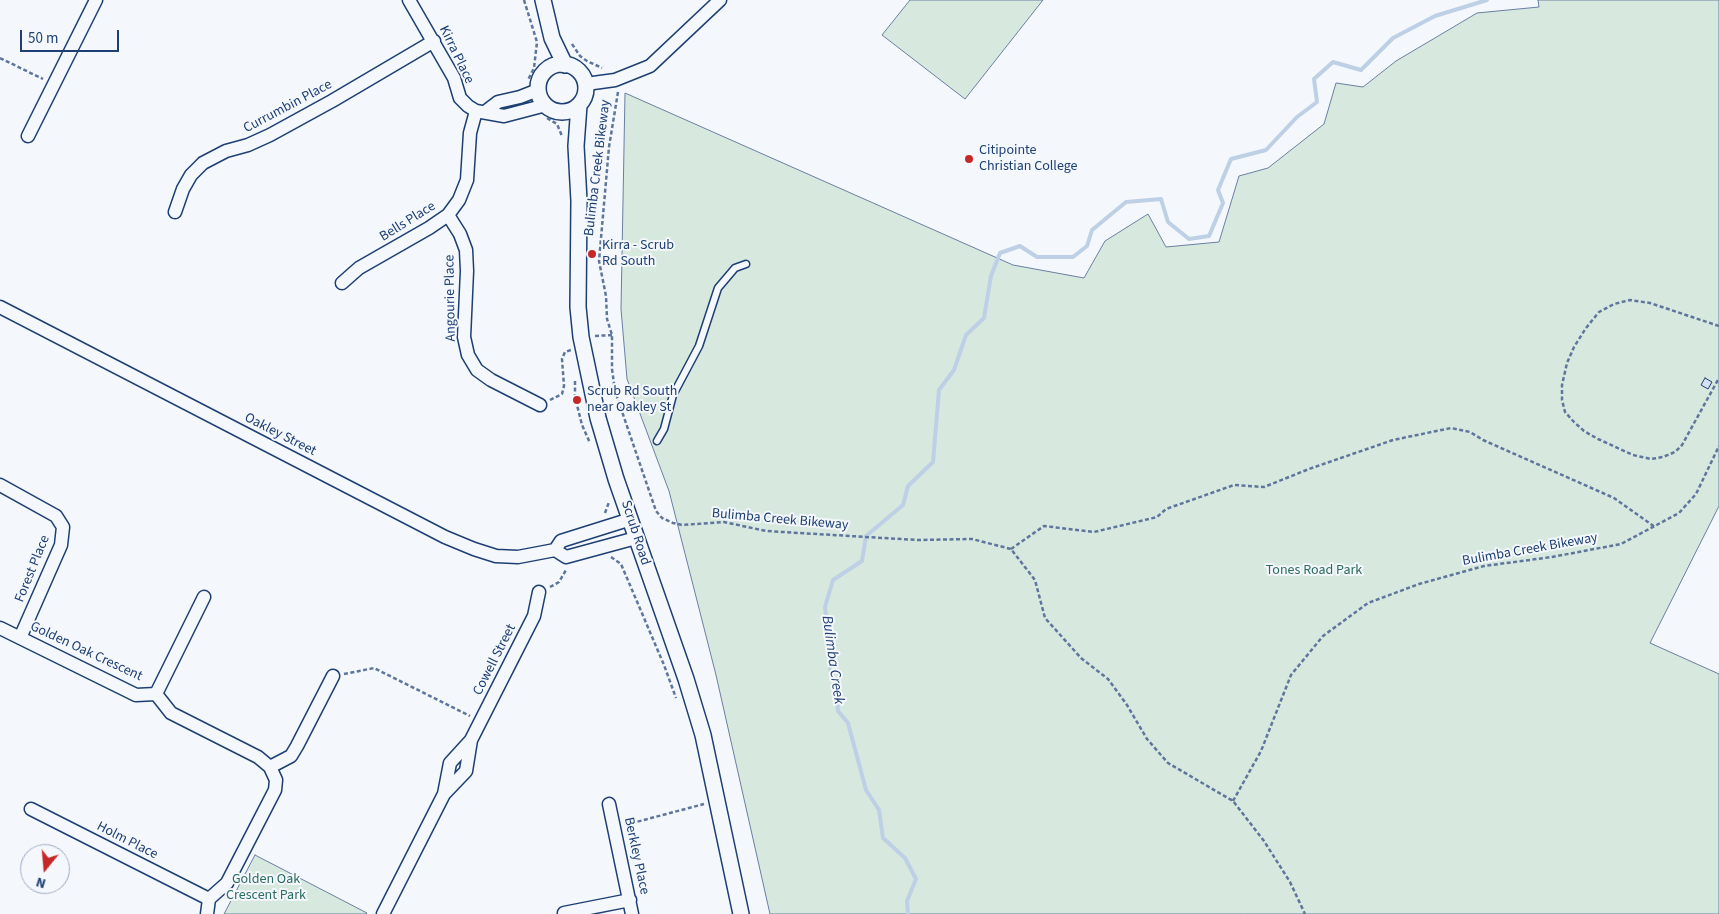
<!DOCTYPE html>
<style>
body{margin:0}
#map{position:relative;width:1719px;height:914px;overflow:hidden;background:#f4f7fb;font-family:"Source Sans 3",sans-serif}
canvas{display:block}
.north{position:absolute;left:20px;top:844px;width:50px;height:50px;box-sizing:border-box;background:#f4f7fb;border:1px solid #9eadc5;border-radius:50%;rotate:197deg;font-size:14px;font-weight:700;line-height:20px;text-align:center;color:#1d3f73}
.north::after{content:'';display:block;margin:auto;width:18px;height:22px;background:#c62828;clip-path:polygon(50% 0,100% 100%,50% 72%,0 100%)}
.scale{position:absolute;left:20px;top:30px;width:99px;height:22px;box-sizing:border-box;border:2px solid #1d3f73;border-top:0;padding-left:6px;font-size:15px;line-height:18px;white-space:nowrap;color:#1d3f73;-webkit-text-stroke:4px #f4f7fb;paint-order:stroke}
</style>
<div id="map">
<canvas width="1719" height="914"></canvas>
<div class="north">N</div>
<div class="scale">50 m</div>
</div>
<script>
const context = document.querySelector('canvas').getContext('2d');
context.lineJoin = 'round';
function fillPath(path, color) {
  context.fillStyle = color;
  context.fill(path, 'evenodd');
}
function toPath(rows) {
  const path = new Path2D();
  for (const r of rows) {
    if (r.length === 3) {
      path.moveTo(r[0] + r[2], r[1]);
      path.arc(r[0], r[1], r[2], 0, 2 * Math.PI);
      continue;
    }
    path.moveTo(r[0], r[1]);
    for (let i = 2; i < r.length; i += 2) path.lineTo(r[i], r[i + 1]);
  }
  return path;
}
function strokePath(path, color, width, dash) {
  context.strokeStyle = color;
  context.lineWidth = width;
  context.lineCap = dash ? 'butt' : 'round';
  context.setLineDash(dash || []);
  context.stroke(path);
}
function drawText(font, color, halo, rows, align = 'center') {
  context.font = font + ' "Source Sans 3",sans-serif';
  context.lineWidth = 4;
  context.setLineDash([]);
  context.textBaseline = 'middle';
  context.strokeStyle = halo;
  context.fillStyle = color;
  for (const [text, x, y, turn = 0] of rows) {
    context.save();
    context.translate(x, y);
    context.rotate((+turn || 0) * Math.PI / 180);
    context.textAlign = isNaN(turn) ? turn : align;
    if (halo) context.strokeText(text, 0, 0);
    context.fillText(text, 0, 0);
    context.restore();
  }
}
const green = toPath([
 [910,0,1043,0,965,99,882,35,910,0],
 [1538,0,1719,0,1719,506,1650,643,1719,674,1719,914,770,914,716,675,669,491,627,379,621,309,625,93,1013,265,1084,278,1105,241,1148,214,1166,247,1219,242,1239,176,1268,168,1324,124,1336,83,1363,87,1396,61,1477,13,1539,7,1538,0],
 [255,855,367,913,366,914,224,914,255,855]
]);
fillPath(green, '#d7e8df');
strokePath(green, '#687fa3', 1);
strokePath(toPath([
 [908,914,907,901,916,879,905,858,883,838,879,810,866,790,848,723,838,711,836,684,830,669,831,657,825,607,833,580,862,561,866,536,903,505,908,486,933,462,939,390,954,370,966,335,984,318,991,276,1000,253,1020,246,1037,257,1073,257,1087,246,1092,230,1126,202,1161,199,1168,222,1189,239,1209,236,1223,203,1218,190,1231,159,1266,150,1297,117,1317,102,1314,79,1333,62,1361,70,1393,38,1435,16,1487,0]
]), '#bed0e5', 4);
const building = toPath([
 [1705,378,1712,382,1708,389,1701,385,1705,378]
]);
fillPath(building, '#d5e0f0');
strokePath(building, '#1d3f73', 1);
const service = toPath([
 [657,441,664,429,673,395,699,346,718,288,735,268,746,264]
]);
const minor = toPath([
 [409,0,454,78,460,98,468,106,476,111,504,116,546,105],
 [586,84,615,80,650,66,720,0],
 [485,112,498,102,520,97,538,90],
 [28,136,96,0],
 [175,212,183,189,191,175,203,163,226,151,248,145,270,135,332,101,434,41],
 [448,215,460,234,466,250,467,271,464,337,468,355,477,370,491,380,540,405],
 [342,283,359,268,429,228,448,215,459,200,467,180,470,133,476,111],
 [0,307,445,537,474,549,496,556,518,557,555,550,566,557,636,538],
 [0,485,56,516,63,527,61,545,20,638],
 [555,550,561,541,631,519],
 [0,628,136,695,156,694,171,713,258,757,270,767,276,780,275,790,227,883,209,899,207,914],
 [156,694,204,597],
 [270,767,291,756,297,746,333,676],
 [444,794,466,771,471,740],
 [609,804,632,914],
 [31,809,209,899],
 [564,913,630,900],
 [383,914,444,794,450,763,471,740,534,616,539,592]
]);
const tertiary = toPath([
 [543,0,552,38,565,65],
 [562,88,24],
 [579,105,576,146,579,201,578,307,581,337,598,418,616,479,686,679,703,735,741,914]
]);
strokePath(service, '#1d3f73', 9);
strokePath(minor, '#1d3f73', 15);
strokePath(tertiary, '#1d3f73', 18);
strokePath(toPath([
 [524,0,537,42,534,68,528,80],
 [572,44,580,56,587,61,602,68],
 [0,58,43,79],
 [618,92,609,147,599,261,606,296,607,319,612,335,612,369,615,391,656,511,662,518,673,523,682,525,724,522,766,531,917,540,972,539,1011,549,1035,580,1045,618,1081,658,1108,679,1127,705,1147,739,1168,763,1233,801,1264,841,1290,882,1305,914],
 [547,118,557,124,562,136],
 [1719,326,1650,303,1630,300,1614,304,1599,312,1586,328,1574,347,1567,363,1562,385,1562,400,1565,412,1574,422,1584,431,1598,439,1633,455,1651,459,1663,457,1675,452,1682,445,1719,378],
 [595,336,612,335],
 [575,381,575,397,582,425,590,443],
 [550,400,562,394,564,386,562,359,565,352,571,350],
 [605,513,609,502],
 [1011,549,1044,526,1094,532,1157,517,1166,509,1234,485,1264,487,1309,469,1393,440,1451,428,1470,432,1483,440,1614,498,1655,527],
 [611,557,621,564,664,665,676,698],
 [550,587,559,582,566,570],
 [344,674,374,668,470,716],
 [1233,801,1261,751,1291,675,1323,636,1368,603,1419,584,1484,566,1552,557,1621,544,1679,513,1696,494,1719,446],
 [625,825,704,804]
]), '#5e769c', 2.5, [4, 2.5]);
strokePath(service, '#f4f7fb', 6);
strokePath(minor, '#f4f7fb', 12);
strokePath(tertiary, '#f4f7fb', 15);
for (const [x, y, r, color] of [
 [969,159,5,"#c62828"],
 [592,254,5,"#c62828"],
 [577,400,5,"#c62828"]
]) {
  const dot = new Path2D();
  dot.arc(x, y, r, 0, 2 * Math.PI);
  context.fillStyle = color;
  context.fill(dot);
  strokePath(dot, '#f4f7fb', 2);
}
drawText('14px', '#1d3f73', '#f4f7fb', [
 ["Kirra Place",456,55,64],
 ["Currumbin Place",288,107,-28],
 ["Bulimba Creek Bikeway",598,168,-83],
 ["Bells Place",408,222,-32],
 ["Angourie Place",451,298,-91],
 ["Oakley Street",280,435,27],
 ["Bulimba Creek Bikeway",780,520,5],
 ["Scrub Road",635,533,72],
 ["Bulimba Creek Bikeway",1530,550,-10],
 ["Forest Place",33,569,-68],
 ["Golden Oak Crescent",86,652,25],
 ["Cowell Street",495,660,-63],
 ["Holm Place",127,841,27],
 ["Berkley Place",636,856,78]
]);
drawText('14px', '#1d3f73', '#f4f7fb', [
 ["Citipointe",979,151],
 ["Christian College",979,167],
 ["Kirra - Scrub",602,246],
 ["Rd South",602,262],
 ["Scrub Rd South",587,392],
 ["near Oakley St",587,408]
], 'left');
drawText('14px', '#2c6c60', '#f4f7fb', [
 ["Tones Road Park",1314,571],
 ["Golden Oak",266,880],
 ["Crescent Park",266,896]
]);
drawText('italic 15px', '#1d3f73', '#f4f7fb', [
 ["Bulimba Creek",832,660,82]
]);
</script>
